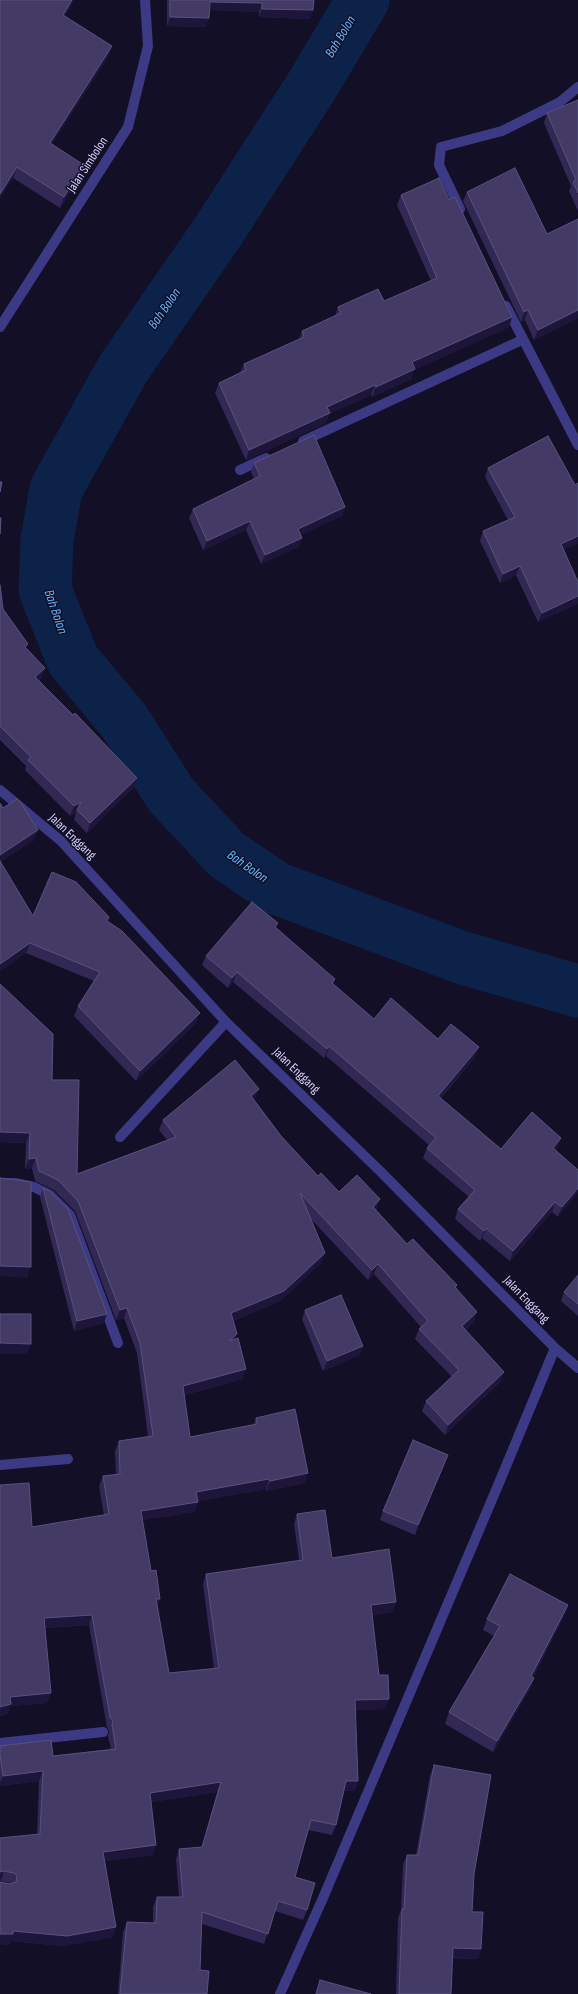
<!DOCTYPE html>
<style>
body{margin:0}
canvas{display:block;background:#130f26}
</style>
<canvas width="578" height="1994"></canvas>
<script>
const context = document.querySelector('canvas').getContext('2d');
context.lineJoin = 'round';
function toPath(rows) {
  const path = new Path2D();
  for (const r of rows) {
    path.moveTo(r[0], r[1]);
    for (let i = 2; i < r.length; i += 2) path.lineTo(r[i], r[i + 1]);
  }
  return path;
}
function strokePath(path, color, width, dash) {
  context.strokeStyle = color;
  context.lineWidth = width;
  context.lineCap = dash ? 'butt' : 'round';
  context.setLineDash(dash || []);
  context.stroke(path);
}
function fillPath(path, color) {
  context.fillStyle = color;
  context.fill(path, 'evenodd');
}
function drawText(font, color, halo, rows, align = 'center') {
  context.font = font + ' "Sofia Sans Condensed",sans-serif';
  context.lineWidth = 3;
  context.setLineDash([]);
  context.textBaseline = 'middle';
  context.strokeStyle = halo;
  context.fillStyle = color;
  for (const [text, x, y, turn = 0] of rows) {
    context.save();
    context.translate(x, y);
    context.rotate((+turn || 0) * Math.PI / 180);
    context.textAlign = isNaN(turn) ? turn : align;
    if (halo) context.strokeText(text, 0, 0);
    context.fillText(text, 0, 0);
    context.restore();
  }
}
strokePath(toPath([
 [363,0,313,84,217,233,123,369,56,489,47,540,45,590,73,660,124,721,171,795,227,855,276,888,463,958,578,991]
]), '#0c2248', 53);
strokePath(toPath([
 [120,1137,226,1022]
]), '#3d3a85', 10);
strokePath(toPath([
 [460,209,439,165,441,147,502,131,560,102,578,87],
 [506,306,578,445],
 [0,327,128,127,148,46,145,0],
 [303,441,522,340],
 [240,470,266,458],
 [0,790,61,841,226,1022,380,1171,555,1348,578,1368],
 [0,1183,15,1183,34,1187,50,1195,70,1215,118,1343],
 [0,1465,68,1459],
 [0,1743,103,1732],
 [280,1994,323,1898,499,1483,555,1348]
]), '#3d3a85', 10);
fillPath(toPath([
 [0,0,73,0,70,8,65,16,108,57,52,144,84,165,80,176,60,208,13,178,0,198],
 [167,0,314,0,310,19,259,17,259,12,210,10,206,27,167,26],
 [578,100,578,211,569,191,571,186,544,123,547,113],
 [467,192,547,234,578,219,578,318,534,340,525,320,521,322,463,201],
 [401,195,449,200,512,317,509,327,414,370,411,379,372,397,371,395,329,414,326,423,246,460,215,393,219,383,240,373,244,364,299,339,302,331,335,316,338,307,384,301,431,281,397,205],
 [254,463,345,507,342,516,300,535,302,538,298,547,261,564,246,530,203,550,189,518,193,509,254,479,251,472],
 [488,468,563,550,578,582,538,622,516,575,500,583,480,541,483,531,508,520,485,477],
 [0,585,3,609,26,648,45,668,41,678,39,680,133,788,87,833,74,820,76,812,70,816,25,770,26,766,0,740],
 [0,803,3,808,34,840,0,862,33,916,107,922,196,1023,136,1081,74,1016,78,1006,94,981,26,953,0,971],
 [276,929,335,979,333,984,374,1019,438,1039,475,1057,441,1098,501,1149,558,1147,555,1150,578,1170,558,1217,552,1212,510,1261,482,1238,480,1241,455,1219,458,1209,469,1197,423,1158,427,1148,429,1145,326,1056,324,1058,233,982,228,988,202,965,206,956],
 [52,1080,77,1174,167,1140,159,1130,163,1120,259,1089,254,1100,281,1136,318,1176,339,1192,377,1209,376,1210,407,1244,457,1285,456,1288,474,1322,465,1330,504,1372,500,1382,445,1435,422,1411,426,1401,452,1377,415,1339,419,1329,421,1327,374,1274,368,1280,310,1218,321,1263,280,1301,233,1321,235,1339,243,1379,184,1395,190,1437,253,1425,256,1418,305,1483,266,1491,266,1489,198,1501,198,1502,194,1512,142,1520,151,1571,160,1599,157,1605,169,1673,214,1669,203,1584,206,1574,299,1560,294,1524,297,1514,332,1558,396,1602,392,1612,372,1615,379,1675,385,1709,355,1710,358,1781,354,1791,344,1791,336,1825,332,1835,308,1830,295,1877,307,1910,303,1920,275,1911,264,1944,202,1924,200,1970,207,1994,118,1994,123,1932,127,1922,153,1923,153,1907,157,1897,179,1897,176,1859,179,1849,202,1847,217,1792,151,1802,156,1845,152,1855,105,1861,113,1937,63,1946,11,1941,9,1945,0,1944,0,1882,10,1884,11,1884,11,1883,1,1881,0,1838,37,1835,39,1781,0,1786,0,1746,53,1756,111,1749,108,1736,109,1731,107,1727,89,1625,45,1628,51,1693,47,1703,10,1706,7,1714,0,1716,0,1485,32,1527,104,1515,99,1486,103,1476,116,1475,115,1451,119,1441,148,1436,137,1353,124,1318,116,1320,75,1211,54,1190,35,1181,32,1168,25,1169,26,1143,0,1142],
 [43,1188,104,1323,74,1331,40,1197],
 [578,1275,578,1316,561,1301,564,1292],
 [305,1310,363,1346,359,1355,323,1371,302,1319],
 [444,1464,415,1535,380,1520,383,1511],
 [564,1616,533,1677,534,1678,530,1689,493,1752,445,1724,449,1712,494,1636,483,1630,487,1619],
 [434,1765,474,1874,472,1912,481,1949,478,1959,452,1958,451,1994,396,1994,398,1918,401,1910,403,1864,407,1855,416,1855,430,1775]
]), '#312854');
fillPath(toPath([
 [72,0,73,0,70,8,59,26,63,15],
 [210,2,262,3,259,12,207,10],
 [262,9,313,10,310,19,259,17],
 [170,17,209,18,206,27,167,26],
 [112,46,108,57,46,154,50,143],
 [84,165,80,176,60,208,64,197],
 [17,167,13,178,0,198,0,194],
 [528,310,525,320,521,322,524,312],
 [578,310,578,318,534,340,538,330],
 [512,317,509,327,414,370,411,379,372,397,376,387,412,362],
 [375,385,371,395,329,414,326,423,246,460,249,450,327,407],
 [345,507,342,516,294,538,298,529],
 [250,521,246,530,203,550,207,541],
 [578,536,578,544,557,553,561,544],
 [302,538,298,547,261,564,265,555],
 [520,566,516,575,500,583,503,574],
 [578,596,578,604,538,622,542,613],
 [45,668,41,678,32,687,35,677],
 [137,778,133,788,87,833,90,823],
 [81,802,76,812,70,816,74,806],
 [38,830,34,840,0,862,0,855],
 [30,943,26,953,0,971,0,964],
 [237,972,233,982,228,988,232,978],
 [200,1013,196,1023,136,1081,140,1071],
 [329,1046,326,1056,324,1058,327,1049],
 [479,1047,475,1057,434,1105,438,1096],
 [259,1089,255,1099,247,1106,251,1096],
 [0,1132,30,1133,26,1143,0,1142],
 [561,1138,558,1147,549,1158,553,1148],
 [36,1158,32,1168,25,1169,29,1159],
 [578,1188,578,1193,558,1217,562,1207],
 [380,1199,377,1209,369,1217,373,1207],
 [555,1202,552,1212,510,1261,513,1251],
 [486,1228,482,1238,480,1241,484,1231],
 [325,1253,321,1263,280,1301,228,1323,231,1313],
 [378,1264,374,1274,368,1280,372,1270],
 [0,1266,31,1267,27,1278,0,1276],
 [127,1308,124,1318,116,1320,120,1310],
 [477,1312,474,1322,458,1336,462,1326],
 [107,1314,104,1323,74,1331,77,1321],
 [237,1334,233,1344,229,1341],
 [0,1343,31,1344,27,1354,0,1354],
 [363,1346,359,1355,323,1371,327,1361],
 [246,1369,243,1379,179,1396,183,1386],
 [504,1372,500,1382,445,1435,448,1425],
 [448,1455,444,1464,415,1535,418,1525],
 [308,1473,305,1483,266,1491,270,1481],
 [269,1479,266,1489,192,1502,196,1492],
 [198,1502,194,1512,137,1521,141,1511],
 [156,1599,160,1599,156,1609],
 [396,1602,392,1612,367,1615,371,1605],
 [568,1605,564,1616,527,1687,531,1676],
 [92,1615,89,1625,40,1628,44,1618],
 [534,1678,530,1689,493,1752,497,1741],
 [51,1693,47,1703,10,1706,7,1714,0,1716,0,1707,10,1697],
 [389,1699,385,1709,351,1710,355,1700],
 [43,1771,39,1781,0,1786,0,1783,3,1776],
 [346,1781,358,1781,354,1791,342,1791],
 [221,1782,217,1792,146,1803,150,1793],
 [156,1845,152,1855,99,1862,103,1852],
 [4,1871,1,1881,0,1881,0,1872],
 [116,1927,113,1937,63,1946,11,1941,9,1945,0,1944,0,1934,13,1931],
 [453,1948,481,1949,478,1959,449,1957]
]), '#1d163a');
const building = toPath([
 [0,0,72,0,63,15,112,46,50,143,84,165,64,197,17,167,0,194,0,113,1,112,0,111,0,0],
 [170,0,314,0,313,10,262,9,262,3,210,2,209,18,170,17,170,0],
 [578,100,578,193,573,182,576,180,547,113,578,100],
 [515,168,547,234,578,219,578,310,538,330,528,310,524,312,467,192,515,168],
 [439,178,449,200,455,197,512,317,412,362,415,369,376,387,375,385,327,407,330,413,249,450,219,383,246,370,244,364,304,337,302,331,341,313,338,307,378,289,384,301,437,278,401,195,439,178],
 [314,435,345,507,298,529,302,538,265,555,250,521,207,541,193,509,260,476,254,463,314,435],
 [548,436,575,485,578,483,578,536,561,544,578,582,578,596,542,613,520,566,503,574,483,531,515,517,488,468,548,436],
 [0,482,2,482,0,492,0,482],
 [0,518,1,518,0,534,0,518],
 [0,585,3,609,28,644,25,647,45,668,35,677,73,715,75,713,137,778,90,823,77,810,81,802,74,806,28,760,31,757,0,726,0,585],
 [17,799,21,803,38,830,0,855,0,803,3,808,17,799],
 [0,861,33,916,52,872,76,882,109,917,107,921,122,931,200,1013,140,1071,78,1006,100,972,30,943,0,964,0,861],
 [252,902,278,923,275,927,335,979,332,983,374,1019,391,998,438,1039,451,1024,479,1047,438,1096,501,1149,532,1112,561,1138,553,1148,578,1170,578,1188,562,1207,555,1202,513,1251,486,1228,484,1231,458,1209,475,1190,427,1148,436,1138,329,1046,327,1049,237,972,232,978,206,956,252,902],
 [0,984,53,1034,52,1080,79,1080,77,1174,176,1137,163,1120,235,1060,259,1089,251,1096,281,1136,318,1176,321,1173,339,1192,357,1175,380,1199,373,1207,407,1244,413,1239,457,1285,455,1287,477,1312,462,1326,504,1372,448,1425,426,1401,459,1370,419,1329,428,1321,378,1264,372,1270,300,1193,325,1253,284,1291,231,1313,237,1334,229,1341,238,1338,246,1369,183,1386,190,1437,257,1424,256,1418,295,1409,308,1473,270,1481,269,1479,196,1492,198,1502,141,1511,151,1571,156,1570,160,1599,156,1599,169,1673,219,1668,206,1574,303,1560,297,1514,325,1510,332,1558,389,1549,396,1602,371,1605,379,1675,388,1675,389,1699,355,1700,358,1781,346,1781,336,1825,311,1820,295,1877,315,1883,307,1910,278,1901,268,1934,202,1912,200,1970,209,1971,207,1994,120,1994,127,1922,156,1923,157,1897,183,1897,179,1849,202,1847,221,1782,150,1793,156,1845,103,1852,116,1927,67,1936,13,1931,13,1934,0,1934,0,1882,10,1884,16,1882,17,1876,14,1873,4,1871,0,1872,0,1838,40,1834,43,1771,3,1776,0,1755,0,1746,51,1740,53,1756,116,1749,112,1725,113,1721,110,1717,92,1615,44,1618,51,1693,10,1697,11,1704,0,1707,0,1485,29,1483,32,1527,109,1514,103,1476,120,1474,119,1441,153,1436,140,1343,127,1308,120,1310,78,1201,58,1180,39,1171,36,1158,29,1159,30,1133,0,1132,0,984],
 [0,1178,31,1182,31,1267,0,1266,0,1178],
 [43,1188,49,1191,68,1209,107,1314,77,1321,43,1188],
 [578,1275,578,1304,564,1292,578,1275],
 [341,1295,363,1346,327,1361,305,1310,341,1295],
 [0,1314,31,1314,31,1344,0,1343,0,1314],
 [413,1440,448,1455,418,1525,383,1511,413,1440],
 [510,1574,568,1605,531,1676,534,1678,497,1741,449,1712,500,1626,487,1619,510,1574],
 [434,1765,491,1775,474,1874,472,1912,483,1912,481,1949,453,1948,451,1994,399,1994,402,1909,404,1909,407,1855,418,1855,434,1765],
 [320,1980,371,1994,316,1994,320,1980]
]);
fillPath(building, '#433a66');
strokePath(building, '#5a527e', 1);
drawText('13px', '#d9d4ff', '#130f26', [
 ["Jalan Simbolon",88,165,-57],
 ["Jalan Enggang",72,837,44],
 ["Jalan Enggang",296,1071,44],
 ["Jalan Enggang",526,1300,46]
]);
drawText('italic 14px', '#62b6ff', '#130f26', [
 ["Bah Bolon",341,37,-59],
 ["Bah Bolon",165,309,-55],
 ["Bah Bolon",55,612,71],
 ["Bah Bolon",247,867,35]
]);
</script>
